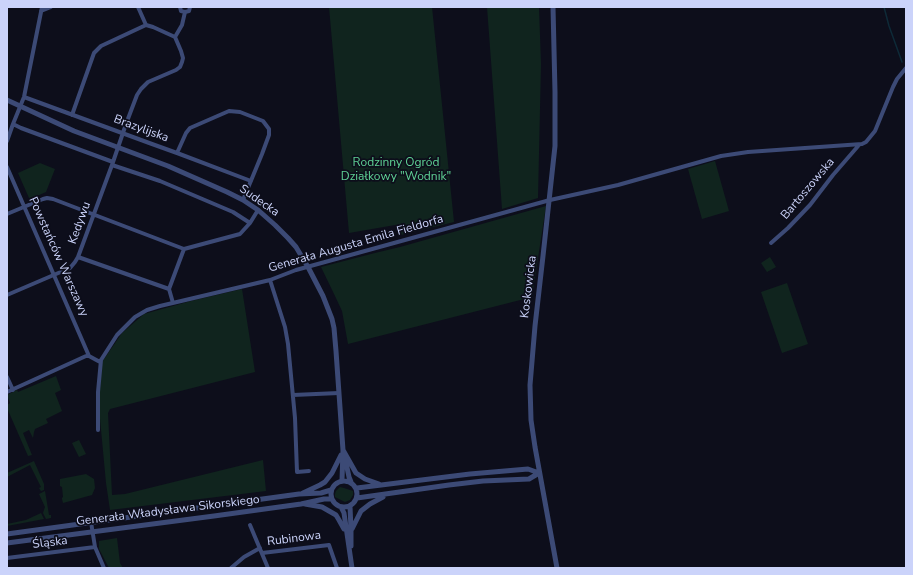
<!DOCTYPE html>
<meta charset="utf-8">
<style>
body{margin:0}
#map{position:relative;width:913px;height:575px;overflow:hidden;background:#0d0e1b;font-family:"Nunito Sans",sans-serif}
canvas{display:block}
.frame{position:absolute;inset:0;border:8px solid #cbd3fa;pointer-events:none}
</style>
<div id="map">
<canvas width="913" height="575"></canvas>
<div class="frame"></div>
</div>
<script>
const context = document.querySelector('canvas').getContext('2d');
context.lineJoin = 'round';
function fillPath(path, color) {
  context.fillStyle = color;
  context.fill(path, 'evenodd');
}
function toPath(rows) {
  const path = new Path2D();
  for (const r of rows) {
    if (r.length === 3) {
      path.moveTo(r[0] + r[2], r[1]);
      path.arc(r[0], r[1], r[2], 0, 2 * Math.PI);
      continue;
    }
    path.moveTo(r[0], r[1]);
    for (let i = 2; i < r.length; i += 2) path.lineTo(r[i], r[i + 1]);
  }
  return path;
}
function strokePath(path, color, width, dash) {
  context.strokeStyle = color;
  context.lineWidth = width;
  context.lineCap = dash ? 'butt' : 'round';
  context.setLineDash(dash || []);
  context.stroke(path);
}
function drawText(font, color, halo, rows, align = 'center') {
  context.font = font + ' "Nunito Sans",sans-serif';
  context.lineWidth = 3.5;
  context.setLineDash([]);
  context.textBaseline = 'middle';
  context.strokeStyle = halo;
  context.fillStyle = color;
  for (const [text, x, y, turn = 0] of rows) {
    context.save();
    context.translate(x, y);
    context.rotate((+turn || 0) * Math.PI / 180);
    context.textAlign = isNaN(turn) ? turn : align;
    if (halo) context.strokeText(text, 0, 0);
    context.fillText(text, 0, 0);
    context.restore();
  }
}
fillPath(toPath([
 [329,7,432,7,454,222,401,235,401,224,349,233],
 [487,7,539,7,541,64,538,198,502,209],
 [715,161,729,211,702,219,688,169],
 [40,163,55,169,46,192,30,199,29,198,18,173],
 [546,206,532,297,348,344,342,311,335,296,321,267,375,253,400,247],
 [770,257,776,267,767,272,761,263],
 [787,283,808,344,782,353,761,292],
 [242,289,255,372,110,409,108,413,112,495,125,494,263,460,266,491,110,510,106,483,100,419,100,389,102,362,122,333,144,314,191,301],
 [56,376,61,390,55,393,62,411,46,419,48,423,35,429,34,432,33,438,29,430,23,433,32,455,28,456,7,408,7,405,10,403,7,395,17,390,18,392],
 [79,440,86,454,79,457,72,443],
 [34,461,44,484,44,490,41,491,39,488,41,487,30,465,7,477,7,473],
 [86,474,94,479,95,488,92,495,63,503,62,499,62,498,63,497,62,487,60,486,60,479],
 [340,487,344,488,353,491,353,495,350,500,345,502,335,497,335,494,336,491],
 [45,491,49,515,51,515,51,518,46,519,43,513,45,507,39,494],
 [41,513,44,519,7,526,7,524,26,520],
 [117,538,120,563,123,568,109,568,99,549,99,541]
]), '#10241e');
strokePath(toPath([
 [884,7,889,26,902,62]
]), '#0e2a38', 1.5);
strokePath(toPath([
 [138,7,146,25],
 [180,7,181,11,185,12],
 [41,11,51,7],
 [185,12,182,25,175,37,181,51,183,58,182,62,180,67,176,70,148,82,141,89,137,95,126,124,112,165,160,181,233,212,250,223],
 [185,12,189,11,190,7],
 [146,25,153,27,175,37],
 [24,97,152,144,177,153,251,181],
 [72,115,94,53,101,46,146,25],
 [13,124,21,128,113,162],
 [7,141,13,124,24,97,42,7],
 [177,153,186,133,190,128,229,111,240,112,263,121,269,129,269,135,262,154,243,200],
 [7,167,89,356],
 [7,214,43,199,47,198,53,199,184,249,240,234,250,223,258,210],
 [771,243,788,228,810,205,833,175,859,145],
 [78,257,169,289,184,249],
 [270,280,285,327,288,344,295,418,297,472,309,471],
 [169,289,173,303],
 [7,295,70,268,75,262,78,257,112,165],
 [7,377,13,390],
 [7,392,86,356,89,356,100,362],
 [293,395,339,393],
 [98,430,98,392,101,360,117,335,135,317,147,310,160,306,270,280,296,270,550,200,618,185,721,156,748,152,862,144,866,142,875,131,893,87,897,79,906,68],
 [91,522,95,547,104,568],
 [250,525,268,568],
 [262,553,329,545,337,568],
 [7,558,95,547],
 [231,568,244,557,260,548]
]), '#3c4a76', 4);
strokePath(toPath([
 [553,7,555,92,555,146,543,256,535,326,530,385,531,420,535,447,557,568],
 [7,100,74,131,168,166,227,192,243,200,258,210,275,225,288,238,296,247,308,267,323,296,332,319,334,328,336,351,343,450,342,480],
 [343,450,356,473,365,479,379,484],
 [345,458,349,477,351,482],
 [344,494,13],
 [357,488,470,474,528,469,539,473],
 [303,493,320,485,325,482,332,473,341,455],
 [357,498,449,485,483,481,529,479,539,473],
 [305,504,322,507,336,515,339,520,344,529],
 [350,506,351,530,351,546],
 [341,507,344,513,352,568],
 [352,529,361,511,370,504,383,497],
 [7,534,299,494,321,493,331,490],
 [7,543,214,516,301,504,324,499,332,499]
]), '#3c4a76', 5);
drawText('12px', '#cbd3fa', '#0d0e1b', [
 ["Brazylijska",141,129,20],
 ["Bartoszowska",808,189,-50],
 ["Sudecka",259,201,35],
 ["Kedywu",80,223,-70],
 ["Generała Augusta Emila Fieldorfa",356,244,-16],
 ["Powstańców Warszawy",58,257,66],
 ["Koskowicka",529,287,-83],
 ["Generała Władysława Sikorskiego",168,511,-7],
 ["Rubinowa",294,539,-7],
 ["Śląska",50,543,-7]
]);
drawText('12px', '#5fd295', '#0d0e1b', [
 ["Rodzinny Ogród",396,163],
 ["Działkowy \"Wodnik\"",396,177]
]);
</script>
